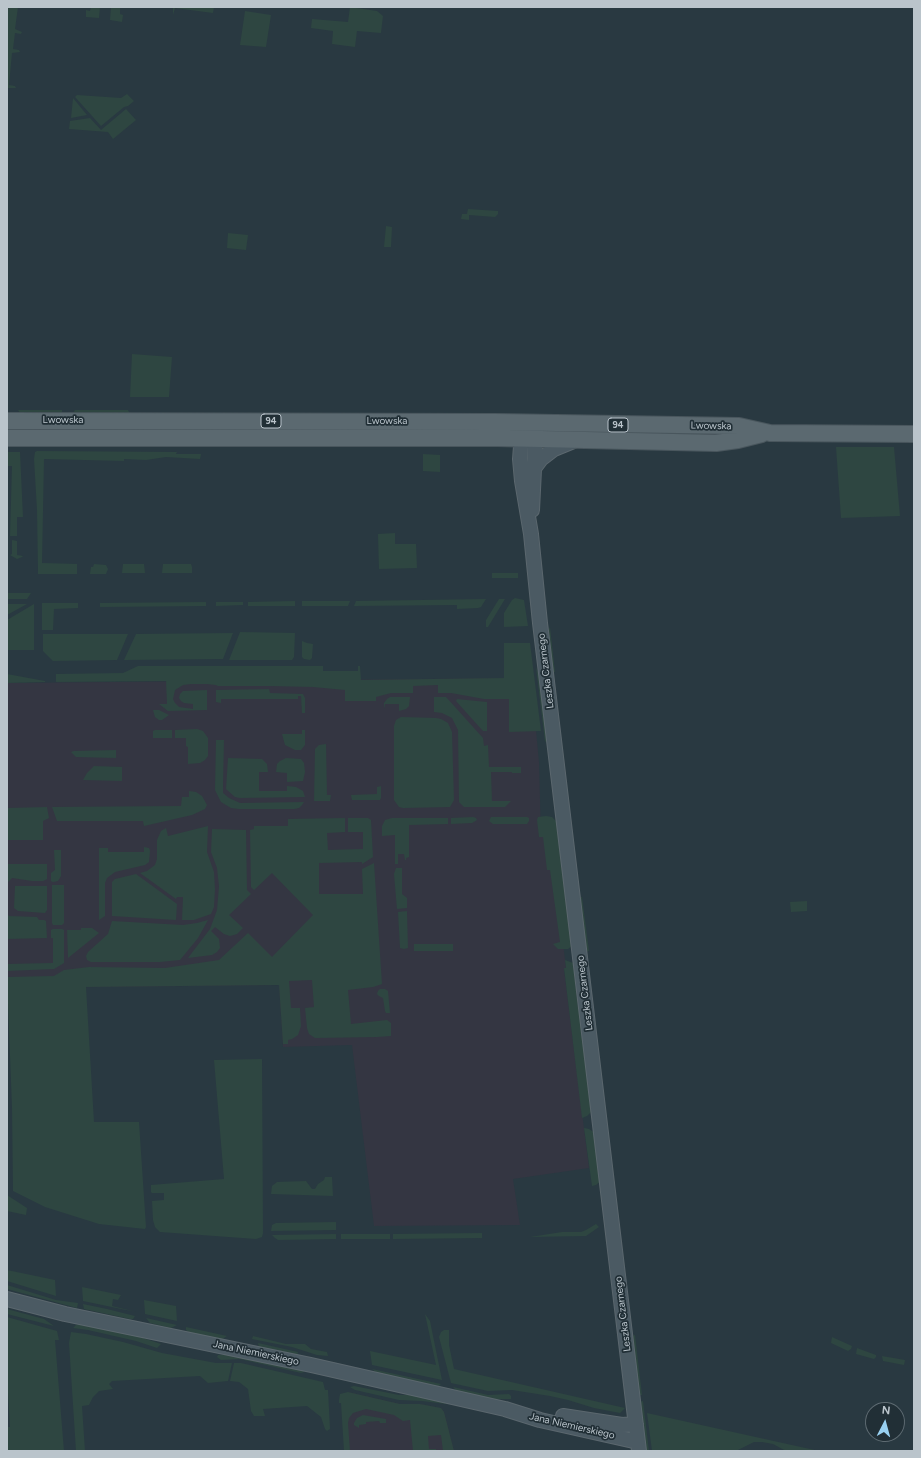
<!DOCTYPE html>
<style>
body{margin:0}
#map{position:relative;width:921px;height:1458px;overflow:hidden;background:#293941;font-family:Figtree,sans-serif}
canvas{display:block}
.frame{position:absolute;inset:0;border:8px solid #bac4cb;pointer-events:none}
.north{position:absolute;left:865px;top:1402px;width:40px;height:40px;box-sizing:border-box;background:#212f36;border:1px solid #5e6b72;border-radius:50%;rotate:6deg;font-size:11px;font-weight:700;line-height:16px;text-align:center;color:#bac4cb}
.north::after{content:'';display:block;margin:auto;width:14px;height:18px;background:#98d0f1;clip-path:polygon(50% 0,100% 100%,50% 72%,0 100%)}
</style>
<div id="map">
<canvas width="921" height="1458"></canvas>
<div class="frame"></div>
<div class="north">N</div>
</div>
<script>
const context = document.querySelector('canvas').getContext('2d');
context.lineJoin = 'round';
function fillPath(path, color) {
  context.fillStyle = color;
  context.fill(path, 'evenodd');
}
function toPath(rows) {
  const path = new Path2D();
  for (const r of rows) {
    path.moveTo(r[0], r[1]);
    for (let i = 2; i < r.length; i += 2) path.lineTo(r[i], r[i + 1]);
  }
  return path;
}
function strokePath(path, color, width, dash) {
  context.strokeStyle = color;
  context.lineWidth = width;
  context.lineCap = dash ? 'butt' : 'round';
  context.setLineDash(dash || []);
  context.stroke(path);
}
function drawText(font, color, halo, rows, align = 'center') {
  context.font = font + ' Figtree,sans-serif';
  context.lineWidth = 3.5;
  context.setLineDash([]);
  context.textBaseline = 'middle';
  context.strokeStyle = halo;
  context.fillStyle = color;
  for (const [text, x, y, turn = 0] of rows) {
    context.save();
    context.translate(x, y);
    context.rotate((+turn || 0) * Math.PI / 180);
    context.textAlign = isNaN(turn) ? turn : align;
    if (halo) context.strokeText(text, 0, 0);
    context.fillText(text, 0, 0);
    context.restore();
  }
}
fillPath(toPath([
 [525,678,536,730,539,762,541,836,550,836,566,968,564,969,589,1168,513,1179,520,1225,374,1226,352,1045,283,1047,279,985,7,988,7,683],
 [348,1392,400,1404,420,1404,441,1408,444,1412,454,1451,344,1451]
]), '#343642');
fillPath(toPath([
 [7,7,18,7,15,29,22,32,21,34,15,33,13,49,19,50,20,52,12,53,9,85,15,86,16,88,8,88,7,101],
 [91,7,100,7,99,18,86,17,86,10,90,11],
 [111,7,124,7,120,8,120,14,123,15,122,22,110,20],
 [173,7,214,7,213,13,175,8,173,15],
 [350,7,377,11,383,16,381,33,357,31,355,47,332,44,333,31,311,28,312,19,348,22],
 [245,11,271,15,266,47,240,45],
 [127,94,134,101,128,106,124,107,101,126,75,97,77,95,121,98],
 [73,98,87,115,71,118],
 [126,109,136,120,113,139,108,132,69,129,70,121,90,118,101,130],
 [468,209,498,211,498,214,495,217,469,215,469,220,461,219,462,214,467,214],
 [386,226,392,227,391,247,384,247],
 [228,233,248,235,246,250,227,248],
 [132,354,172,357,169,397,130,397],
 [18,410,62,410,62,413,61,415,20,413],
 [75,410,128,410,129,412,129,416,72,414],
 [836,447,894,447,900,516,841,518],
 [37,451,177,452,176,454,201,454,200,459,166,457,146,460,124,459,124,461,44,459,42,563,77,564,77,574,38,574,38,571,37,510,34,459,35,452],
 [7,452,20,452,23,517,17,517,17,536,10,536,12,466,7,466],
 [423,454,440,455,440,472,423,471],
 [395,533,395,544,416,544,417,568,379,569,378,534],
 [12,540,17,541,17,555,23,556,22,557,17,559,10,555,12,554],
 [94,564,106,565,108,569,106,574,90,574,91,567,93,567],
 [123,564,144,564,145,573,122,573],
 [163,564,191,564,192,567,192,573,162,573],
 [492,573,518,573,518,578,492,578],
 [7,593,31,593,27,599,7,599],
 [515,598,524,600,528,626,504,627,504,613,512,600],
 [486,599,481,607,478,608,457,609,457,605,354,606,356,601],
 [499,599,505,599,488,627,486,627,486,620],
 [295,601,295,606,248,606,248,602],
 [302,601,350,601,348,606,302,606],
 [206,602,206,606,100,607,100,603],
 [216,602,243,602,243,605,216,606],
 [42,603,78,603,78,608,54,609,53,630,42,630],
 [7,604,27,604,7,615],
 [34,604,34,650,7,650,7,620],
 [550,627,555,672,551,672,547,633],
 [240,632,295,633,294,657,292,660,229,660],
 [233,633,223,659,124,660,136,634],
 [43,634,128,634,117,660,53,661,43,651],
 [302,641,307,643,313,644,312,658,310,660,304,659,302,657],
 [504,643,530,643,541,731,509,732,509,699,484,699,451,693,438,693,438,685,413,686,413,693,391,693,376,697,376,701,345,701,345,690,313,687,270,686,218,686,216,685,207,684,191,684,183,685,175,690,173,699,175,703,179,707,193,709,193,704,184,703,181,701,179,698,180,694,183,691,207,690,207,710,168,711,159,704,167,704,166,681,56,682,56,674,123,673,138,666,323,666,323,671,358,671,358,666,360,666,361,680,504,678],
 [536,667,543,688,548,740,545,742],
 [7,674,45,681,45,682,7,683],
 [269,689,270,693,303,694,305,698,305,713,302,713,301,696,298,696,298,699,221,699,221,703,216,702,216,690],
 [390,697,410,697,409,706,406,709,399,711,399,704,385,704,384,709,384,703,387,699],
 [434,697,446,697,483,738,484,746,488,745,489,767,521,767,521,773,512,773,512,772,491,772,492,801,511,801,505,807,464,807,459,802,458,730,452,718,442,713,434,712],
 [457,699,487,702,487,731,483,731,456,701],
 [153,710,159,710,169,715,162,720,159,720,155,717],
 [401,717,436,718,441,719,448,723,452,732,454,800,450,807,403,808,399,807,394,800,394,726,396,720],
 [197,729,203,731,208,738,208,756,205,760,200,763,188,764,188,747,186,746,186,738,175,738,175,730],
 [155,730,172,730,172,738,153,738,153,731],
 [302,730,305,730,305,745,301,750,295,750,285,745,282,734,302,734],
 [216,740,224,740,223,787,223,793,229,798,240,803,304,802,302,805,299,808,294,809,239,809,231,808,221,802,215,790],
 [326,744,327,795,331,795,330,801,314,801,315,749,319,745],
 [116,750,116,758,76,757,71,752,74,751],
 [228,758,262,759,267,764,268,772,259,772,259,791,287,791,287,786,296,787,303,791,305,797,240,798,235,797,226,789],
 [286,758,301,759,304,763,305,772,303,781,287,782,287,773,276,772,277,764,280,761],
 [94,766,122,767,122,781,83,780,87,773],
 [381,786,381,798,380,800,352,800,351,795,377,794,377,787],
 [189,791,196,792,202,796,207,805,205,809,192,815,144,826,143,821,57,821,52,807,181,806,182,797,189,797],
 [47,807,49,818,43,821,43,840,7,840,7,808],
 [546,816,552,817,557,822,572,946,568,949,558,949,553,944,560,942,550,870,547,870,543,837,539,837,537,820,538,817],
 [473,817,476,818,477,820,472,823,451,824,451,818],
 [491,817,527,817,529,818,529,821,527,824,493,824,489,821],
 [345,818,345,832,327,833,328,850,363,849,363,832,348,832,348,818,368,818,371,820,373,857,362,864,362,862,319,863,319,894,363,894,362,869,374,863,382,984,373,987,348,990,351,1024,387,1020,391,1023,391,1036,377,1037,315,1038,309,1034,307,1028,305,1008,314,1007,312,980,289,981,291,1008,300,1008,301,1026,298,1035,292,1039,288,1040,288,1044,283,1044,279,985,86,987,94,1122,139,1122,146,1227,145,1229,99,1224,45,1207,13,1191,12,1108,7,977,54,976,64,970,89,967,165,968,219,960,248,933,272,957,313,915,272,873,254,890,251,887,250,830,254,829,254,826,288,826,288,819],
 [392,818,448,818,448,824,409,825,409,857,406,858,406,860,405,860,404,854,398,854,398,864,395,864,395,835,382,836,382,826,385,820],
 [208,826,207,852,214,872,215,889,214,907,211,914,194,920,182,920,183,897,177,897,176,899,140,873,147,871,155,865,157,859,157,840,161,831,166,828,168,836],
 [212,829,246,830,247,890,251,894,229,915,243,928,237,934,230,936,224,934,215,927,211,931,219,939,220,948,217,952,212,955,188,958,210,929,217,910,219,886,217,868,211,852],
 [144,847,149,848,150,851,149,862,145,865,115,872,107,878,105,883,105,916,99,920,99,848,108,848,108,852,144,852],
 [54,850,61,850,61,876,58,881,53,882,51,881,51,873,55,870],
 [7,864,47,864,47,879,43,881,32,881,12,878,7,883],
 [396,868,402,868,402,894,407,898,407,908,397,909,394,874],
 [136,874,177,904,176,920,112,916,112,882,115,879],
 [52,885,64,885,64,923,62,925,53,925,52,923],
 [15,886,47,886,47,910,45,913,18,911,14,908],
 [582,897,589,951,585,952,578,898],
 [807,901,807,911,791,912,790,902],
 [407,911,408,948,404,949,400,948,398,912],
 [7,914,9,916,37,917,39,920,44,920,46,921,47,938,7,939],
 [208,920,198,938,180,960,160,962,91,962,87,960,86,956,88,952,108,934,112,921,183,925,197,923],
 [81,928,92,928,99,933,68,958,67,930,81,930],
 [53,929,62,929,64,930,64,963,54,969,7,971,7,964,53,963,53,938,51,938,51,930],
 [414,944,453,944,453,951,414,951],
 [565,960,573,963,578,1008,582,1007,593,1110,587,1116,582,1118,564,968,566,968],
 [380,989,385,989,388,991,390,1013,386,1013,385,1011,383,998,379,996,377,994,378,991],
 [262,1059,263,1233,262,1237,256,1239,160,1232,155,1227,153,1220,152,1201,164,1200,164,1193,152,1193,151,1192,151,1185,224,1179,214,1060],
 [584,1128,589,1129,595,1133,601,1181,596,1185,592,1186],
 [325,1177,332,1177,333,1196,271,1194,272,1186,277,1182,306,1181,312,1189,315,1189,318,1184,324,1180],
 [7,1195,27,1208,26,1215,7,1211],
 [336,1222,336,1230,271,1231,272,1225,276,1223],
 [596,1224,599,1227,586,1236,530,1237,562,1232,581,1232,586,1230],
 [482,1233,482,1238,393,1239,393,1234],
 [336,1234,336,1239,278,1240,275,1238,272,1235],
 [341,1234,390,1234,390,1239,341,1239],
 [7,1270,55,1280,56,1296,7,1281],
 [7,1285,56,1300,78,1303,77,1308,7,1289],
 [82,1287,121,1295,118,1300,113,1299,112,1306,136,1312,83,1301],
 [144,1300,176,1306,177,1321,145,1314],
 [83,1304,107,1309,135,1316,133,1319,130,1319,84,1309],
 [7,1309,44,1319,54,1326,7,1314],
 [425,1314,430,1321,442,1380,372,1365,370,1351,436,1365],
 [7,1317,57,1331,59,1340,55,1340,64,1451,7,1451,7,1427,10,1427,7,1376],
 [146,1318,177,1325,171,1328,150,1323],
 [76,1325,81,1325,94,1327,137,1336,161,1344,157,1348,136,1341,88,1330,73,1328],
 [186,1327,227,1336,221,1340,188,1332,186,1330],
 [444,1330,449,1330,449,1345,454,1369,625,1408,620,1413,594,1408,568,1400,550,1396,512,1390,488,1391,451,1383,439,1337,441,1332],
 [71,1332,86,1334,123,1342,162,1353,216,1363,232,1363,228,1381,208,1383,200,1376,112,1381,109,1384,113,1389,99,1391,93,1397,89,1405,82,1406,85,1451,76,1451,69,1343],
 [635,1335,642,1395,638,1395,631,1336],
 [253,1336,286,1344,305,1344,311,1349,327,1352,328,1356,317,1355,292,1347,252,1339],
 [832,1337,852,1346,851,1349,848,1351,831,1343],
 [258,1343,298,1352,297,1356,259,1348],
 [857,1348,876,1355,876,1357,874,1359,856,1354],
 [237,1354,305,1369,304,1372,301,1373,240,1359,221,1360,217,1357,218,1355],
 [882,1356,905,1360,904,1365,883,1361],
 [234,1363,241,1363,323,1382,325,1390,328,1390,330,1429,327,1431,325,1429,321,1417,307,1406,263,1409,265,1416,254,1416,251,1411,248,1389,239,1382,230,1381],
 [372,1369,441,1384,437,1388,379,1375],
 [354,1386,399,1395,418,1395,443,1401,446,1404,422,1401,399,1400,355,1390,350,1387],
 [453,1387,488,1395,509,1394,511,1396,511,1399,489,1399,458,1392],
 [348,1392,400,1404,420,1404,441,1408,444,1412,454,1451,443,1451,441,1435,428,1436,429,1449,436,1449,436,1451,413,1451,410,1420,403,1421,394,1415,366,1409,353,1413,349,1418,348,1423,350,1451,344,1451,341,1403,339,1403,339,1400,340,1394],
 [643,1401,649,1451,645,1451,639,1402],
 [647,1413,819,1451,786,1451,773,1444,762,1442,754,1442,736,1451,652,1451],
 [363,1415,386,1419,386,1423,380,1423,379,1421,366,1422,366,1424,359,1425,359,1428,354,1425,354,1423,357,1418]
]), '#2e4641');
const secondary = toPath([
 [530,431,524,439,521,446,520,459,522,481,531,534,540,623,639,1451],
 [535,467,541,459,554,449,576,440],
 [532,510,536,429],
 [7,1299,65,1314,311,1365,505,1409,540,1420,638,1442],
 [563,1416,622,1425,636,1424]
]);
const primary = toPath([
 [7,421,496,422,739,426,770,433,914,434],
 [7,438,497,438,716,443,738,440,762,434]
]);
strokePath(secondary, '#5b676e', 16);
strokePath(primary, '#49565d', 18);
strokePath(secondary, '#4b5a63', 14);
strokePath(primary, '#5b6970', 16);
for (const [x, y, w] of [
 [271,421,20],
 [618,425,20]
]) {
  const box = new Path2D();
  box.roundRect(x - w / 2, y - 7, w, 14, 3);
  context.fillStyle = '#212f36';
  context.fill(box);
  strokePath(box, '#bac4cb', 1);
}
drawText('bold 9px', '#bac4cb', null, [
 ["94",271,421],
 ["94",618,425]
]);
drawText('10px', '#bac4cb', '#212f36', [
 ["Lwowska",63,420],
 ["Lwowska",387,421],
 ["Lwowska",711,426,1],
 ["Leszka Czarnego",546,671,-97],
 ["Leszka Czarnego",585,993,-97],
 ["Leszka Czarnego",623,1314,-97],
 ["Jana Niemierskiego",256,1353,12],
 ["Jana Niemierskiego",572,1426,13]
]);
</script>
